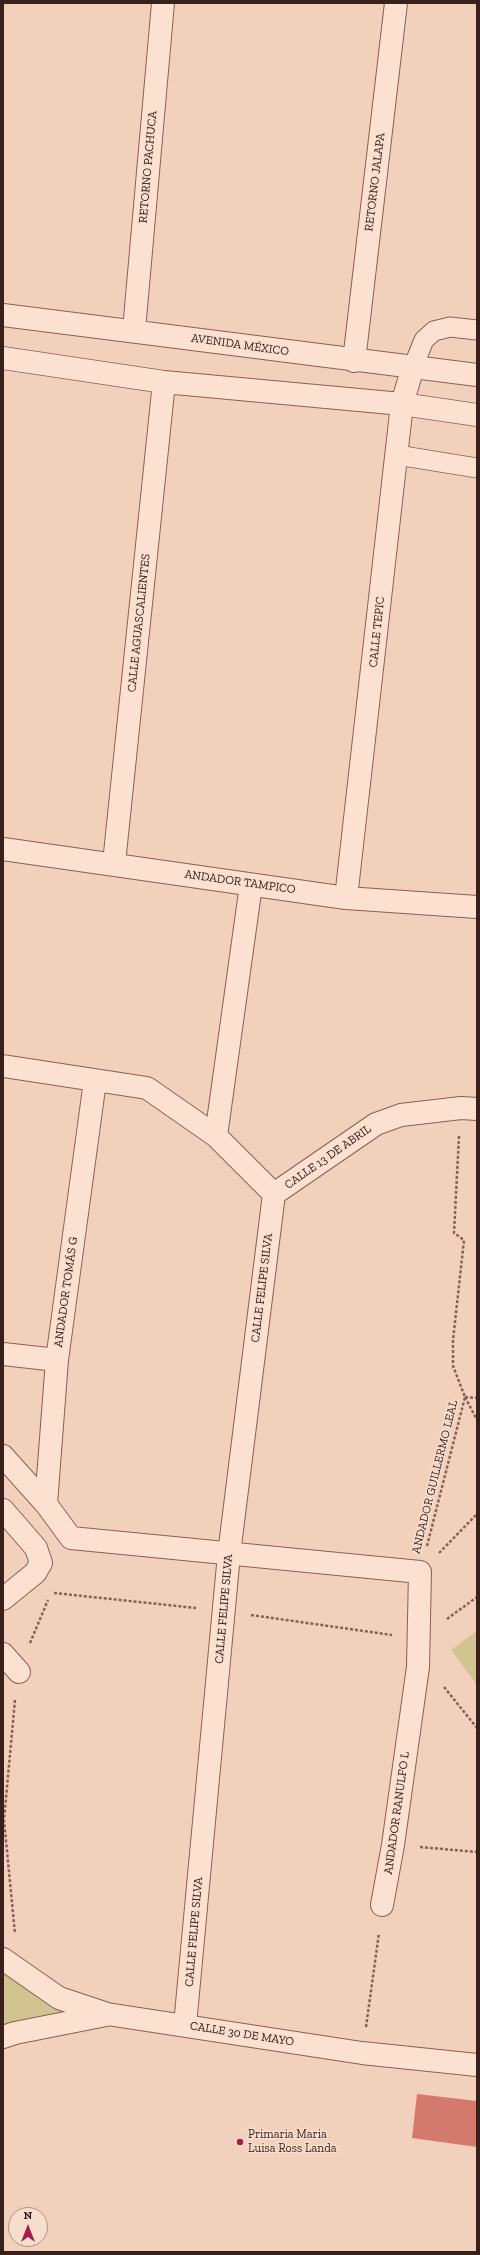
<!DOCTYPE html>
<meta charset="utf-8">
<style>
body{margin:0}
#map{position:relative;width:480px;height:2255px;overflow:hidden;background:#f2d1bc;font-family:"Zilla Slab",serif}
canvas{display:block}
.frame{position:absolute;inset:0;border:4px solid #39201a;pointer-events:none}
.north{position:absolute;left:8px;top:2207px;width:40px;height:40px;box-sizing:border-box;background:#f9decd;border:1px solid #ac9285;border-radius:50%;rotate:0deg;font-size:11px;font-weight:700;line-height:16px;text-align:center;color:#39201a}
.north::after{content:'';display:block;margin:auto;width:14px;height:18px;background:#a01e47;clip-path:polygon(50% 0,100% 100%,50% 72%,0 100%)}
</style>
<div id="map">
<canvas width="480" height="2255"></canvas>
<div class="frame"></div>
<div class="north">N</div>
</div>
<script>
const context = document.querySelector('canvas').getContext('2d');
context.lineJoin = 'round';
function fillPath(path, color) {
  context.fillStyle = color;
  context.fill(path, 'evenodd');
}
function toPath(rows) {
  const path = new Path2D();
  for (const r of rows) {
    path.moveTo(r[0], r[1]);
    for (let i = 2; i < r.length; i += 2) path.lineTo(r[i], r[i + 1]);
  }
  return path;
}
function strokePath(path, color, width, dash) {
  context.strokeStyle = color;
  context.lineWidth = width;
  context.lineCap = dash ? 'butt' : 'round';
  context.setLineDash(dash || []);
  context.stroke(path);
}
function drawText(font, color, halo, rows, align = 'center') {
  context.font = font + ' "Zilla Slab",serif';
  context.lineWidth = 3;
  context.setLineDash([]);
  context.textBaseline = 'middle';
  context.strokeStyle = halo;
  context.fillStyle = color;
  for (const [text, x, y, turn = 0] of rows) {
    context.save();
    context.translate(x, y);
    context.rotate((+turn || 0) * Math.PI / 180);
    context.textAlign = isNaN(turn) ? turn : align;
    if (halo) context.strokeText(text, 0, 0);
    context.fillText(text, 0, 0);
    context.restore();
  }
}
fillPath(toPath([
 [477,1631,477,1685,451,1650],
 [3,1973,49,2003,78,2014,3,2028]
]), '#d1c490');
fillPath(toPath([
 [417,2094,477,2101,477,2147,412,2138]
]), '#d4796e');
const lane = toPath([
 [413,367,424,340,434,331,450,327,477,330],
 [397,455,477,468]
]);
const street = toPath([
 [3,315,477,375],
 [134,330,163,3],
 [3,358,164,382,402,404,477,415],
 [354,361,396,3],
 [3,849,346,898,477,907],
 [114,863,164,382],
 [346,898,402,404,413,367],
 [3,1066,147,1088,216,1136,274,1194,376,1124,401,1115,461,1108,477,1109],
 [216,1136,251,885],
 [3,1354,57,1360],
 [3,1456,46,1504,71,1538,420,1572,418,1667,393,1845,382,1905],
 [46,1504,57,1360,95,1081],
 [3,1510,36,1548,41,1563,35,1573,3,1599],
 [3,1654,19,1672],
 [3,1959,59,1998,107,2014,362,2053,477,2065],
 [185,2025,229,1554,274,1194],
 [3,2037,15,2033,106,2015]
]);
strokePath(lane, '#8b6054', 21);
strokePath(street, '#8b6054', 24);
strokePath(toPath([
 [465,1397,477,1420],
 [465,1397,477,1398],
 [427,1546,465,1397,453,1366,453,1340,464,1240,454,1233,459,1136],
 [439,1553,477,1514],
 [54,1593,196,1608],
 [251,1615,392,1635],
 [447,1619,477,1597],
 [30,1643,48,1600],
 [444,1687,477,1728],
 [15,1700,4,1820,15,1934],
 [420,1847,477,1852],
 [366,2027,379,1933]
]), '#8b6054', 2.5, [3, 2]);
strokePath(lane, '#fce1d0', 19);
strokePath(street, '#fce1d0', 22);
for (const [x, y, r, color] of [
 [240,2142,4,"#a01e47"]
]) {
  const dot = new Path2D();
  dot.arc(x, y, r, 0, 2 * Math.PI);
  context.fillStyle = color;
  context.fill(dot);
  strokePath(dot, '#f9decd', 1.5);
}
drawText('12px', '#39201a', '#f9decd', [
 ["RETORNO PACHUCA",148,167,-85],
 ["RETORNO JALAPA",375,182,-83],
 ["AVENIDA MÉXICO",240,345,8],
 ["CALLE AGUASCALIENTES",139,623,-84],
 ["CALLE TEPIC",377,632,-84],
 ["ANDADOR TAMPICO",240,882,8],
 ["CALLE 13 DE ABRIL",328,1157,-35],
 ["CALLE FELIPE SILVA",262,1288,-83],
 ["ANDADOR TOMÁS G",66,1292,-82],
 ["ANDADOR GUILLERMO LEAL",435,1477,-76],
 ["CALLE FELIPE SILVA",224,1609,-85],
 ["ANDADOR RANULFO L",397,1813,-82],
 ["CALLE FELIPE SILVA",194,1932,-85],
 ["CALLE 30 DE MAYO",242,2034,9]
]);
drawText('12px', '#39201a', '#f9decd', [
 ["Primaria Maria",248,2135],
 ["Luisa Ross Landa",248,2149]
], 'left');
</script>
